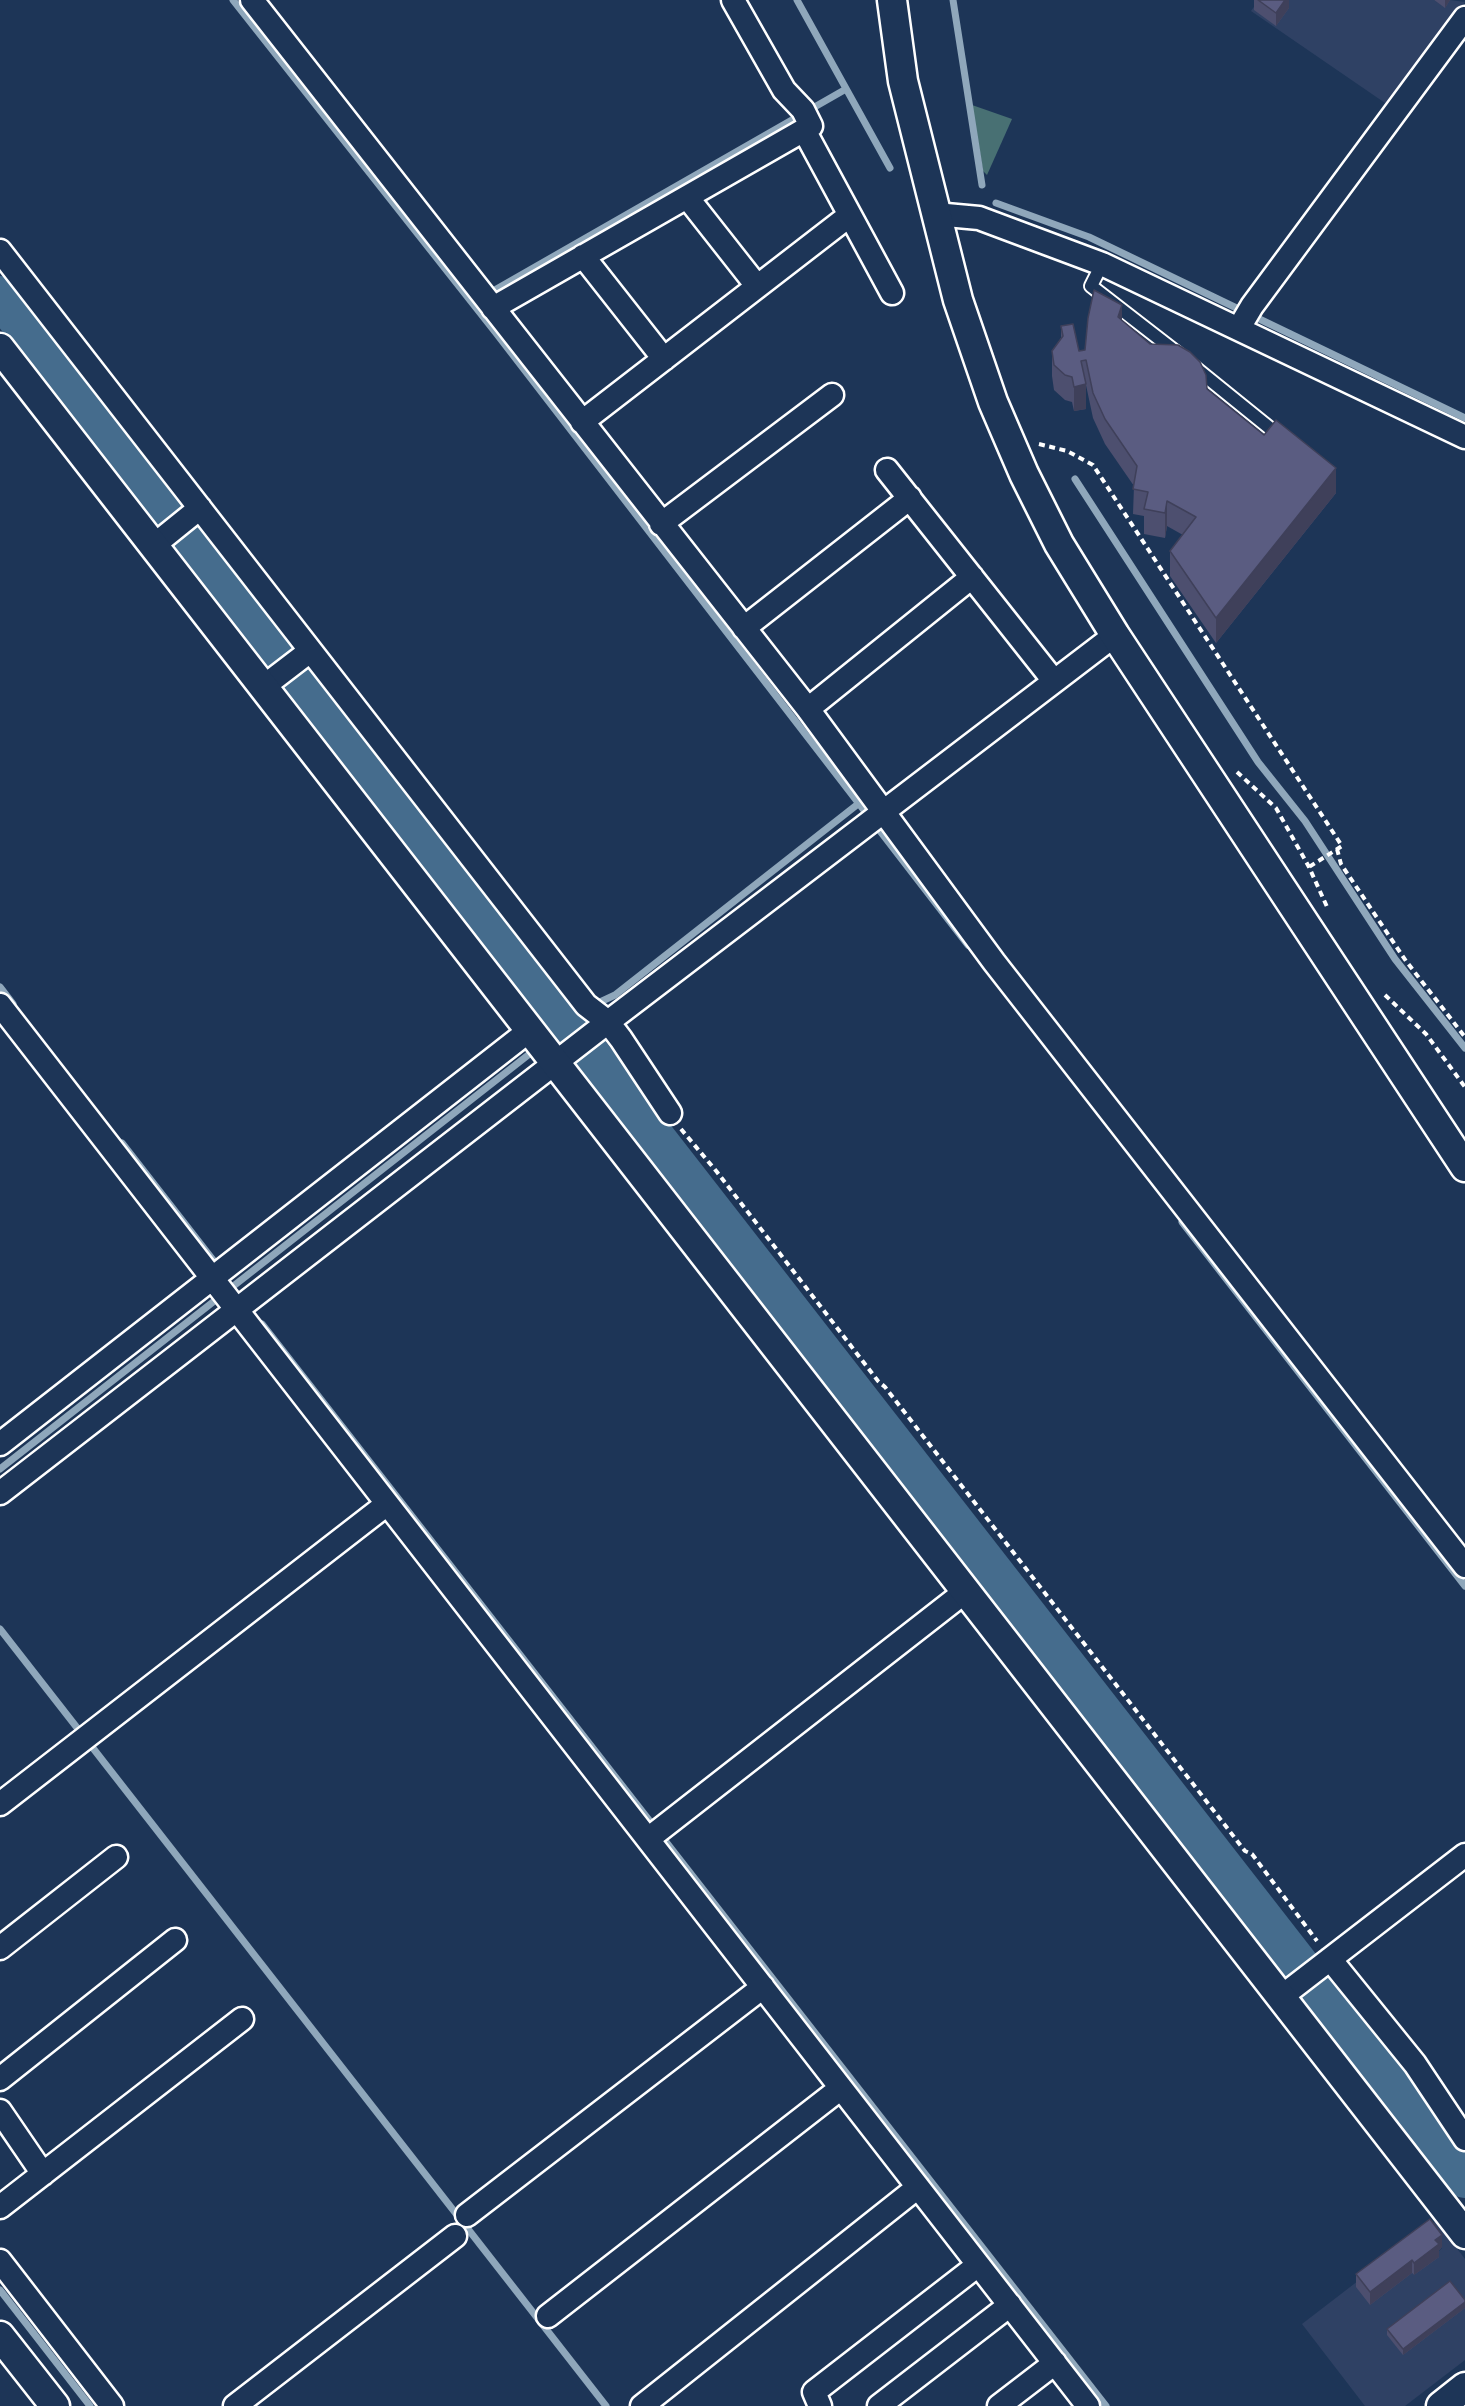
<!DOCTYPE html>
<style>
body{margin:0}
canvas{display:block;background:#1d3557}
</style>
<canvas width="1465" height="2406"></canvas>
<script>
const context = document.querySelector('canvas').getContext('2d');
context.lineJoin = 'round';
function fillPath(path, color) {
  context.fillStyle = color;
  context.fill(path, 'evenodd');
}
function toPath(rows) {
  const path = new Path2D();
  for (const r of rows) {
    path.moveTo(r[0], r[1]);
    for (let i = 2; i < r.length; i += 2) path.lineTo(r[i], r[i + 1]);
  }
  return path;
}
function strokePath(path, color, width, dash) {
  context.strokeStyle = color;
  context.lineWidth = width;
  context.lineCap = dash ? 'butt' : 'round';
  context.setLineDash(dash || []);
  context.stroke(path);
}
fillPath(toPath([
 [1259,0,1434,0,1444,7,1450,0,1465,2,1388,105,1251,11],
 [1436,2221,1465,2259,1465,2360,1405,2406,1365,2406,1302,2324],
 [1430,2232,1442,2248,1414,2275,1412,2273]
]), '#2f4164');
fillPath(toPath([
 [972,105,1012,119,987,175,983,171]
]), '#487073');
strokePath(toPath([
 [233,0,496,333,968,945],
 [797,0,890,168],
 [953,0,982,185],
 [996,203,1089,237,1465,418],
 [486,295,846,89],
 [1075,479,1258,762,1305,821,1395,959,1465,1048],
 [0,987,13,1004],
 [600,1002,615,995,858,804],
 [568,1026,582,1016],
 [555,1029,565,1022],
 [122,1143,220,1269],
 [1182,1222,1465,1586],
 [262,1324,1106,2406],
 [0,1469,532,1052],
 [0,1629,606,2406],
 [0,2290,90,2406]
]), '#8fa7bb', 7);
strokePath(toPath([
 [0,296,1465,2178]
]), '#456c8d', 40);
const service = toPath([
 [1102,264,1091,286,1180,355],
 [1193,366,1282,438]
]);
const minor = toPath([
 [252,0,808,709,994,962,1465,1566],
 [804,130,892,293],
 [687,197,757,286],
 [935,214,979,218,1102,264,1465,437],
 [0,251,586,1005,608,1022,621,1039,670,1113],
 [583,256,664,359],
 [493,308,811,126,803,110,784,90,733,0],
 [1239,328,1252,306,1465,18],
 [582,422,850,215],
 [887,470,1054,681],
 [661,524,832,395],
 [153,546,200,508],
 [744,628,910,498],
 [263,687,310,651],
 [808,709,972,577],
 [0,1005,1088,2406],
 [0,1444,530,1030],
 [0,1493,608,1022,1115,635],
 [0,1804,387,1504],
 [648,1839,966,1591],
 [0,1948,116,1857],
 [1330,1959,1415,2064,1465,2139],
 [1281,1997,1465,1855],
 [0,2079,175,1940],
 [0,2111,43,2174],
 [0,2207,242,2019],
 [467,2215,763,1987],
 [0,2261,112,2406],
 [548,2316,841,2088],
 [235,2406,455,2236],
 [642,2406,918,2187],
 [820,2406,814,2392,978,2265],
 [879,2406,1010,2305],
 [999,2406,1055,2363]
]);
const tertiary = toPath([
 [892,0,903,81,958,300,993,402,1024,474,1059,544,1115,635,1465,1167],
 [0,348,1465,2234],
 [0,2336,55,2406],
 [1441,2406,1465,2387]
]);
strokePath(service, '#fff', 16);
strokePath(minor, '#fff', 27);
strokePath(tertiary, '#fff', 33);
strokePath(toPath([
 [1039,444,1067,451,1093,465,1342,846,1309,867],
 [1237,772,1276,808,1309,867,1328,909],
 [1337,849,1341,864,1406,961,1465,1037],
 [1385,995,1426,1034,1465,1087],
 [681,1129,717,1172,878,1381,885,1387,1245,1851,1252,1854,1317,1941]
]), '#fff', 4, [6, 4.5]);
strokePath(service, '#1d3557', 12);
strokePath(minor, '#1d3557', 22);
strokePath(tertiary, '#1d3557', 28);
fillPath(toPath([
 [1254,0,1289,0,1289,8,1276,26,1254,10],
 [1434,0,1450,0,1445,8],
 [1122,321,1336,493,1216,643,1170,576,1170,551,1183,535,1167,526,1165,538,1144,534,1144,516,1133,514,1134,486,1105,444,1093,418,1086,385,1086,409,1074,411,1072,402,1065,400,1054,390,1052,376,1052,351,1061,338,1061,326,1079,351,1085,350],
 [1442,2247,1439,2250,1439,2257,1414,2275,1412,2273,1370,2305,1356,2287,1356,2274],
 [1465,2300,1465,2308,1403,2355,1387,2335,1387,2329]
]), '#4d4f6f');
fillPath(toPath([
 [1285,0,1289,0,1289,8,1276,26,1276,13],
 [1445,0,1450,0,1445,8],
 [1122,305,1122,330,1118,317],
 [1086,384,1086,409,1074,411,1074,387],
 [1336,468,1336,493,1216,643,1216,618],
 [1167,501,1167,526,1165,538,1165,513],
 [1442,2235,1442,2247,1439,2250,1439,2257,1414,2275,1414,2263,1435,2240],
 [1412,2260,1412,2273,1370,2305,1370,2292],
 [1465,2302,1465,2308,1403,2355,1403,2349]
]), '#3f405a');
const building = toPath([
 [1258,0,1285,0,1276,13,1258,0],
 [1094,290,1122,305,1118,317,1150,344,1178,345,1190,352,1200,362,1206,375,1207,389,1264,435,1276,420,1336,468,1216,618,1170,551,1196,517,1167,501,1165,513,1144,509,1148,492,1133,489,1137,466,1105,419,1093,393,1086,360,1081,361,1086,384,1074,387,1072,377,1065,375,1054,365,1052,351,1063,336,1061,326,1073,324,1079,351,1085,350,1088,318,1094,290],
 [1430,2219,1442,2235,1435,2240,1439,2244,1414,2263,1412,2260,1370,2292,1356,2274,1430,2219],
 [1450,2281,1465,2300,1465,2302,1403,2349,1387,2329,1450,2281]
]);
fillPath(building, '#5a5c81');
strokePath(building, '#3f405a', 1.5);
</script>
